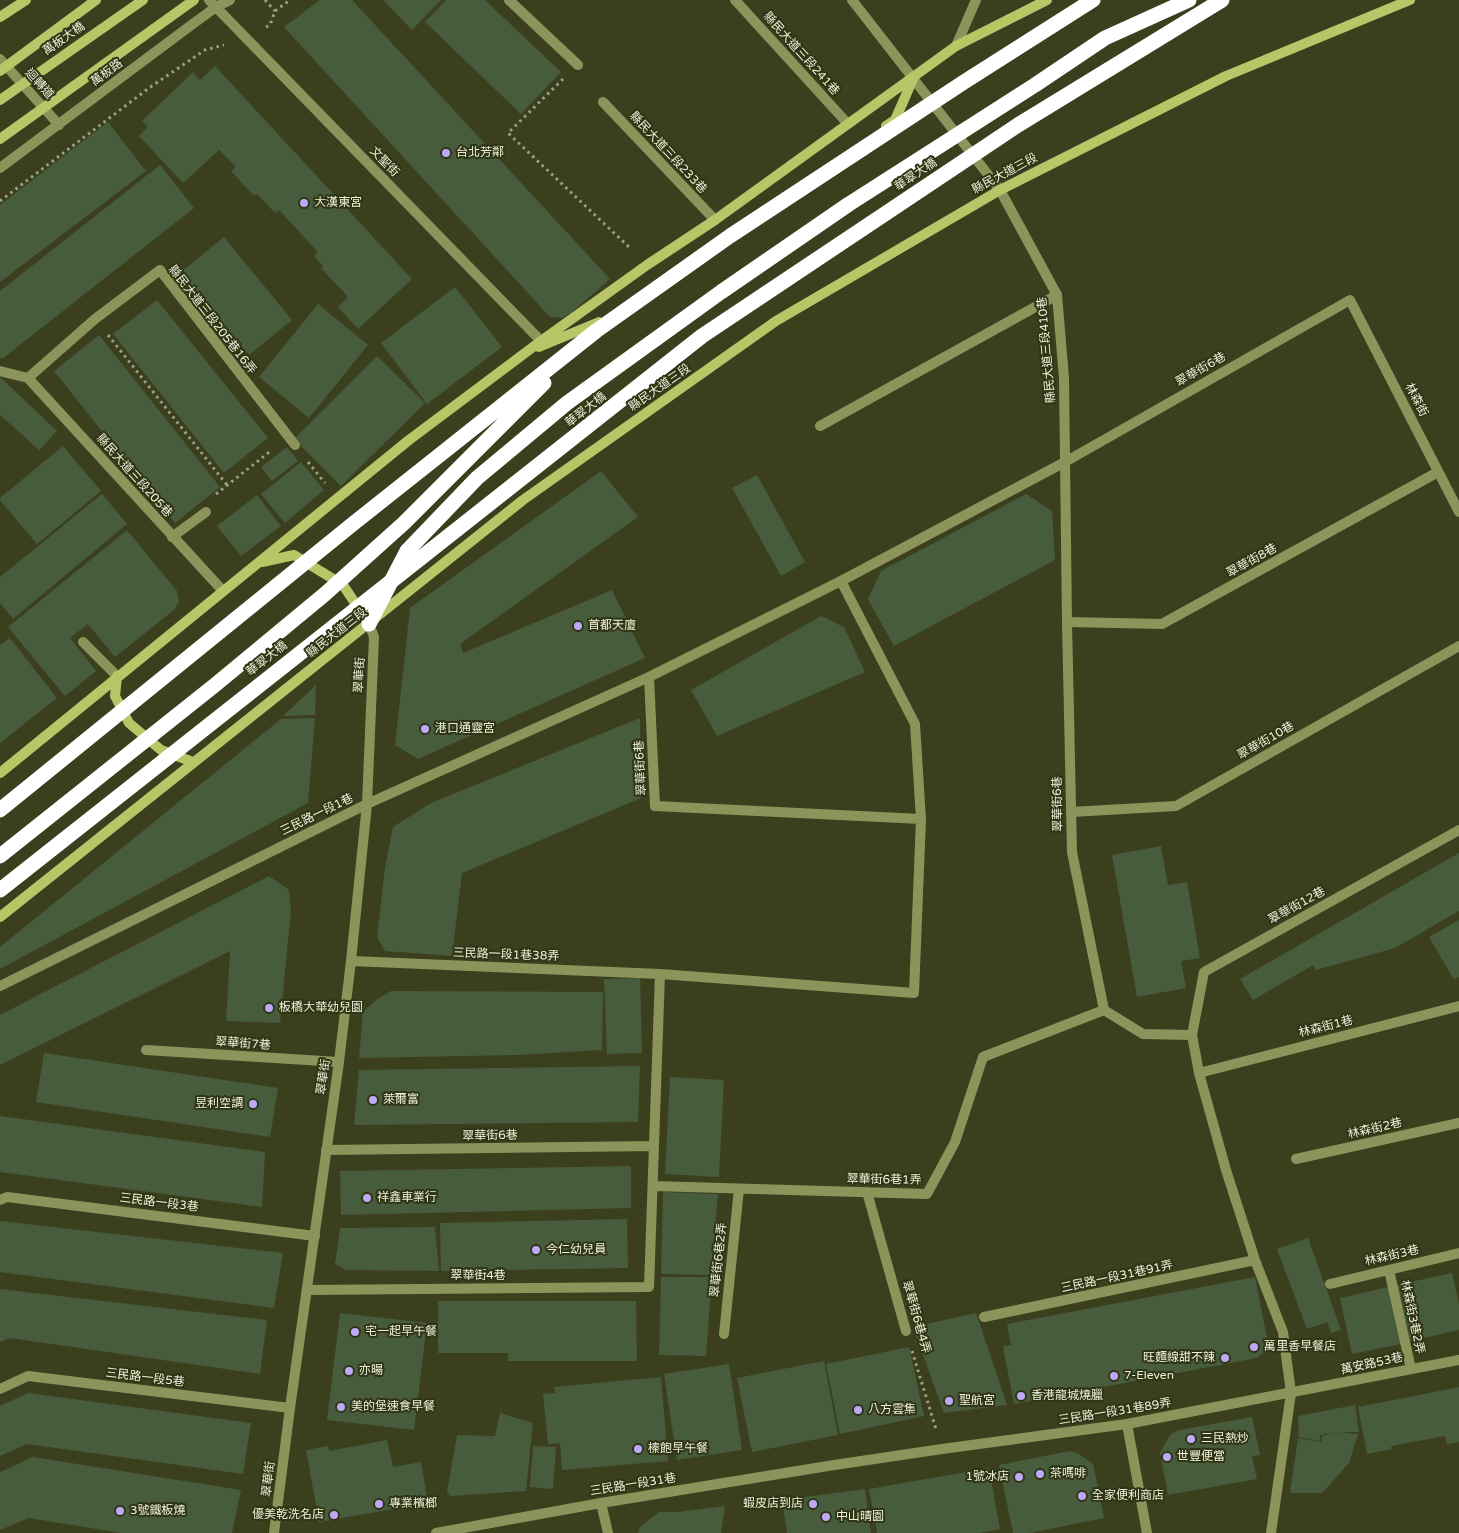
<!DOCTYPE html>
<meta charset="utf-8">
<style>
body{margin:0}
canvas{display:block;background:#3b3f1d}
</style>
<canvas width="1459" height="1533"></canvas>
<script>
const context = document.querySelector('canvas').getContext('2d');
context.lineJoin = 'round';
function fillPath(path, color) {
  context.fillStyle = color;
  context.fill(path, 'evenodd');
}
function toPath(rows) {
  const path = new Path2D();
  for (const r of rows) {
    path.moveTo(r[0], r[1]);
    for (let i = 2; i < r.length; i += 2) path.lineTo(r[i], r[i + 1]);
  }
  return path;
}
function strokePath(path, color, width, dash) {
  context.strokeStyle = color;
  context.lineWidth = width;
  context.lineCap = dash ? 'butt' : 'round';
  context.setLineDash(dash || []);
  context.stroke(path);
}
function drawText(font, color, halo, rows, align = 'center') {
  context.font = font + ' "Varela Round","Noto Sans TC",sans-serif';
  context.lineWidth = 4;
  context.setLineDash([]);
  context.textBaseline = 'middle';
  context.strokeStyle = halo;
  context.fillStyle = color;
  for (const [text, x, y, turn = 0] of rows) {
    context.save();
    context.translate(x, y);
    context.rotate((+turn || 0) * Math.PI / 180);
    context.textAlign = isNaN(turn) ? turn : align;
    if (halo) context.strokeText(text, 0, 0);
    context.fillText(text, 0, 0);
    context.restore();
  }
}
fillPath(toPath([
 [320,0,352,0,610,279,571,313,563,318,550,317,284,27],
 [383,0,441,0,412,30],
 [446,0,485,0,561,72,521,114,425,22],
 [215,66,412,279,358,329,338,307,348,297,321,268,323,266,314,256,318,252,279,210,275,213,257,194,254,196,231,171,236,167,219,150,183,183,139,136,148,127,142,121,193,72,200,80],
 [108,122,146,171,0,282,0,205],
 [160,165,194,208,2,359,0,357,0,291],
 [224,237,292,320,249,355,181,272],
 [455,287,502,347,427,404,381,343],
 [157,300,268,438,224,473,113,334],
 [318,304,368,345,309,418,259,377],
 [99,335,220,487,175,523,54,371],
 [377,356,425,403,341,486,294,439],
 [0,377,57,431,39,450,0,415],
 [63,446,101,491,37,544,0,500,0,498],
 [287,447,298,461,272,481,261,467],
 [301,462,324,490,285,523,261,494],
 [601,471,638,517,460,644,463,653,612,590,645,658,418,759,395,745,410,608],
 [757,475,805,562,781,576,732,488],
 [102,494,127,524,13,619,0,603,0,577],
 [1026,494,1052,511,1055,560,894,646,868,599,881,571],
 [257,495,281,526,241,556,217,526],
 [127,530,177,591,179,602,174,610,115,657,88,624,70,638,96,671,65,696,8,627],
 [821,616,844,627,865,672,717,736,691,690],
 [10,638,57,698,0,743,0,645],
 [316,685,315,715,283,716],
 [315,718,308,803,0,969,0,947,281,719],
 [640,718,641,798,462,873,452,956,385,951,377,937,385,868,393,827,431,803],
 [1161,846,1168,885,1187,882,1200,958,1181,961,1186,988,1137,997,1112,855],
 [1459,853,1459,911,1395,948,1316,970,1313,965,1253,1000,1240,979],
 [269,876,289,890,291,910,280,1023,226,1021,230,951,0,1065,0,1015],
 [1459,920,1459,977,1454,980,1429,937],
 [640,978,642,1053,607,1054,604,979],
 [391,991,603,992,602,1050,517,1055,359,1058,363,1012,376,1000],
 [44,1053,278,1088,270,1137,36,1102],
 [640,1066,638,1122,354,1125,359,1070],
 [670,1077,724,1080,719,1177,665,1174],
 [0,1116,265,1152,262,1207,0,1172],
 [631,1166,631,1208,341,1215,340,1171],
 [663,1192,718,1194,711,1275,661,1274],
 [627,1219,628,1268,441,1271,440,1223],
 [0,1221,283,1253,274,1308,0,1272],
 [435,1227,439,1271,346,1270,335,1264,340,1228],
 [1308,1238,1341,1330,1331,1333,1327,1322,1307,1329,1277,1249],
 [1452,1273,1459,1304,1459,1330,1410,1341,1397,1285],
 [661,1277,712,1277,706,1356,659,1355],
 [1255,1277,1267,1338,1266,1347,1263,1353,1257,1358,1014,1404,1003,1346,1011,1345,1007,1324],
 [1388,1287,1401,1344,1352,1354,1340,1298],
 [0,1289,267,1320,260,1374,10,1338,0,1342],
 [438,1301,636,1301,637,1361,508,1361,508,1353,438,1353],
 [340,1313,427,1323,414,1430,327,1420],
 [976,1313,1007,1405,944,1413,913,1327],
 [909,1347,924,1416,840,1434,826,1364],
 [824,1361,838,1435,752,1452,737,1378],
 [729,1364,742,1450,677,1460,664,1374],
 [661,1377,668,1461,562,1470,560,1443,548,1444,543,1394,555,1393,554,1387],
 [1459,1387,1459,1442,1447,1444,1445,1436,1391,1446,1392,1449,1367,1454,1358,1407],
 [28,1393,251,1423,243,1474,27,1444,0,1456,0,1406],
 [1355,1405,1359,1432,1339,1432,1358,1434,1349,1463,1322,1493,1290,1493,1298,1438,1321,1442,1322,1436,1338,1432,1320,1435,1320,1441,1299,1437,1298,1416],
 [500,1413,533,1423,526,1491,450,1496,447,1492,457,1435,495,1436],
 [1252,1417,1260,1455,1252,1456,1257,1479,1168,1495,1160,1453,1170,1435,1179,1430],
 [387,1440,393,1467,421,1462,428,1503,319,1522,306,1450,328,1446,329,1451],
 [533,1446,556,1447,553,1489,530,1487],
 [1070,1451,1079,1454,1093,1464,1104,1518,1030,1533,1013,1533,999,1465],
 [33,1457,241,1490,232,1533,121,1533,29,1518,0,1530,0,1472],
 [989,1468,1000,1529,979,1533,877,1533,869,1489],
 [865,1489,871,1533,787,1533,782,1500],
 [725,1506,721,1533,638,1533,640,1527,659,1512,678,1512]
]), '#475b3d');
strokePath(toPath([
 [265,0,275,11],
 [266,27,270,25,275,11,290,0],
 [563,79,508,133,631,249],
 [0,201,149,88,205,50,224,45],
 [108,335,227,485],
 [308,462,325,483],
 [216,494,272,450],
 [912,1351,936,1429]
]), '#9ca085', 3, [2.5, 4]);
strokePath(toPath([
 [509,0,578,65],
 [735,0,848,124],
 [956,46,976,0],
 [0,59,59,125],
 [603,102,715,220],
 [0,371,28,378],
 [28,378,95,319,160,270,295,445],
 [28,378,223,591],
 [820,426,1057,295],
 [172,537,206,512],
 [1067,622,1162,624,1438,472],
 [83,642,117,676],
 [649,677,655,806,921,819],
 [1071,812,1176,806,1459,646],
 [351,961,660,974],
 [1192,1035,1204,972,1459,830],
 [146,1050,339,1062],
 [326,1150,654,1146],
 [1296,1159,1459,1123],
 [653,1186,927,1194,955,1142,983,1057,1104,1010],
 [867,1192,906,1331],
 [0,1200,7,1197,315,1236],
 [1389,1270,1411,1369],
 [1330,1284,1459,1253],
 [307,1290,649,1287,660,974,914,993,921,819,915,724,841,581],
 [984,1317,1255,1260],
 [724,1334,739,1189],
 [0,1389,28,1376,290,1408],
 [1271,1533,1291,1393,1283,1332,1255,1260,1226,1170,1199,1073,1459,1006]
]), '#8c945b', 10);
strokePath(toPath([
 [209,0,541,341],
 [852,0,1000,190,1057,295,1064,378,1067,622,1072,852,1104,1010,1143,1034,1192,1035,1199,1073],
 [0,168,190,26,216,7,230,0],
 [0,986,367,804,649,677,841,581,1065,462,1350,300,1459,512],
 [1127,1424,1147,1533],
 [601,1503,608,1533],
 [274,1533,290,1408,339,1062,351,961,367,804,374,637,369,624],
 [436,1533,601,1503,834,1465,942,1449,1127,1424,1459,1360]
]), '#8c945b', 10);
strokePath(toPath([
 [0,17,26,0],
 [886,126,895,120,913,79],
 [539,347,599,322],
 [262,562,294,555,343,585,369,624],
 [117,676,115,696,129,723,161,750,193,762],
 [0,773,409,440,541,341,647,265,715,220,956,46,1047,0],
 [0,917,523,500,776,321,1000,190,1226,76,1410,0]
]), '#b9c668', 10);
strokePath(toPath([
 [369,624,407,551]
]), '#fff', 15);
strokePath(toPath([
 [0,71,96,0],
 [0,100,143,0],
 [0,139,194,0]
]), '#b9c668', 10);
strokePath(toPath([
 [407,551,477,478,567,403,721,292,849,204,1035,85,1105,38,1189,0],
 [0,810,354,523,596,331,730,236,964,82,1093,0],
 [0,856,215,685,325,594,404,523,544,383],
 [0,890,702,336,1018,125,1222,0]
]), '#fff', 15);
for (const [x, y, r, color] of [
 [446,153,5,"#bda9f5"],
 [304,203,5,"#bda9f5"],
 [578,626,5,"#bda9f5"],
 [425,729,5,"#bda9f5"],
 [269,1008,5,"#bda9f5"],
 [373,1100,5,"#bda9f5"],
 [253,1104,5,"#bda9f5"],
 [367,1198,5,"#bda9f5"],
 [536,1250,5,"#bda9f5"],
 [355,1332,5,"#bda9f5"],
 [1254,1347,5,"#bda9f5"],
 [1225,1358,5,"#bda9f5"],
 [349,1371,5,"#bda9f5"],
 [1114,1376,5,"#bda9f5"],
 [1021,1396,5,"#bda9f5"],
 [949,1401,5,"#bda9f5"],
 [341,1407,5,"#bda9f5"],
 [858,1410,5,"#bda9f5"],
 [1191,1439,5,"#bda9f5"],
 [638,1449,5,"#bda9f5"],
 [1167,1457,5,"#bda9f5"],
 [1040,1474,5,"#bda9f5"],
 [1019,1477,5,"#bda9f5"],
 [1082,1496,5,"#bda9f5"],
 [379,1504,5,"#bda9f5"],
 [813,1504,5,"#bda9f5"],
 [120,1511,5,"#bda9f5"],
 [334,1515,5,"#bda9f5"],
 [826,1517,5,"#bda9f5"]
]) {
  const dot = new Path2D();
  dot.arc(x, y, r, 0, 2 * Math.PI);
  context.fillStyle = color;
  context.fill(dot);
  strokePath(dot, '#303513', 2);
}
drawText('12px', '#ecf0dc', '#303513', [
 ["萬板大橋",64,39,-35],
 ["縣民大道三段241巷",801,54,48],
 ["萬板路",107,73,-37],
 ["迴轉道",39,84,48],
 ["縣民大道三段233巷",668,153,47],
 ["文聖街",384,162,46],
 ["縣民大道三段",1005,174,-28],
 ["華翠大橋",916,175,-34],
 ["縣民大道三段205巷16弄",212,320,52],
 ["縣民大道三段410巷",1047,350,-95],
 ["翠華街6巷",1201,370,-30],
 ["縣民大道三段",660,388,-35],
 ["林森街",1416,400,63],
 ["華翠大橋",586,410,-38],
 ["縣民大道三段205巷",134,476,48],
 ["翠華街8巷",1252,561,-29],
 ["縣民大道三段",337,633,-38],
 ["華翠大橋",267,659,-38],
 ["翠華街",360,675,-87],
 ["翠華街10巷",1266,741,-30],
 ["翠華街6巷",641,768,-93],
 ["翠華街6巷",1058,804,-91],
 ["三民路一段1巷",317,815,-26],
 ["翠華街12巷",1297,906,-29],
 ["三民路一段1巷38弄",506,955,2],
 ["林森街1巷",1326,1027,-14],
 ["翠華街7巷",243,1044,4],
 ["翠華街",324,1077,-82],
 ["林森街2巷",1375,1129,-13],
 ["翠華街6巷",490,1136,-1],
 ["翠華街6巷1弄",884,1180,1],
 ["三民路一段3巷",159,1203,7],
 ["林森街3巷",1392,1256,-13],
 ["翠華街6巷2弄",719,1260,-84],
 ["翠華街4巷",478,1276],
 ["三民路一段31巷91弄",1117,1277,-12],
 ["翠華街6巷4弄",916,1317,74],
 ["林森街3巷2弄",1412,1317,78],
 ["萬安路53巷",1372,1364,-12],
 ["三民路一段5巷",145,1378,7],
 ["三民路一段31巷89弄",1115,1412,-9],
 ["翠華街",269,1479,-83],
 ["三民路一段31巷",633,1485,-9]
]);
drawText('12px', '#ecf0dc', '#303513', [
 ["台北芳鄰",456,153],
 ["大漢東宮",314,203],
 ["首都天廈",588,626],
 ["港口通靈宮",435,729],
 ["板橋大華幼兒園",279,1008],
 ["萊爾富",383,1100],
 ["昱利空調",243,1104,"right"],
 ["祥鑫車業行",377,1198],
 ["今仁幼兒員",546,1250],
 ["宅一起早午餐",365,1332],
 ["萬里香早餐店",1264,1347],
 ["旺麵線甜不辣",1215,1358,"right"],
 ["亦暘",359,1371],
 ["7-Eleven",1124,1376],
 ["香港龍城燒臘",1031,1396],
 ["聖航宮",959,1401],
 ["美的堡速食早餐",351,1407],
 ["八方雲集",868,1410],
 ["三民熱炒",1201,1439],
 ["榛飽早午餐",648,1449],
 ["世豐便當",1177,1457],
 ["茶嗎啡",1050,1474],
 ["1號冰店",1009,1477,"right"],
 ["全家便利商店",1092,1496],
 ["專業檳榔",389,1504],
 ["蝦皮店到店",803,1504,"right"],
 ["3號鐵板燒",130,1511],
 ["優美乾洗名店",324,1515,"right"],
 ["中山晴園",836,1517]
], 'left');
</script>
